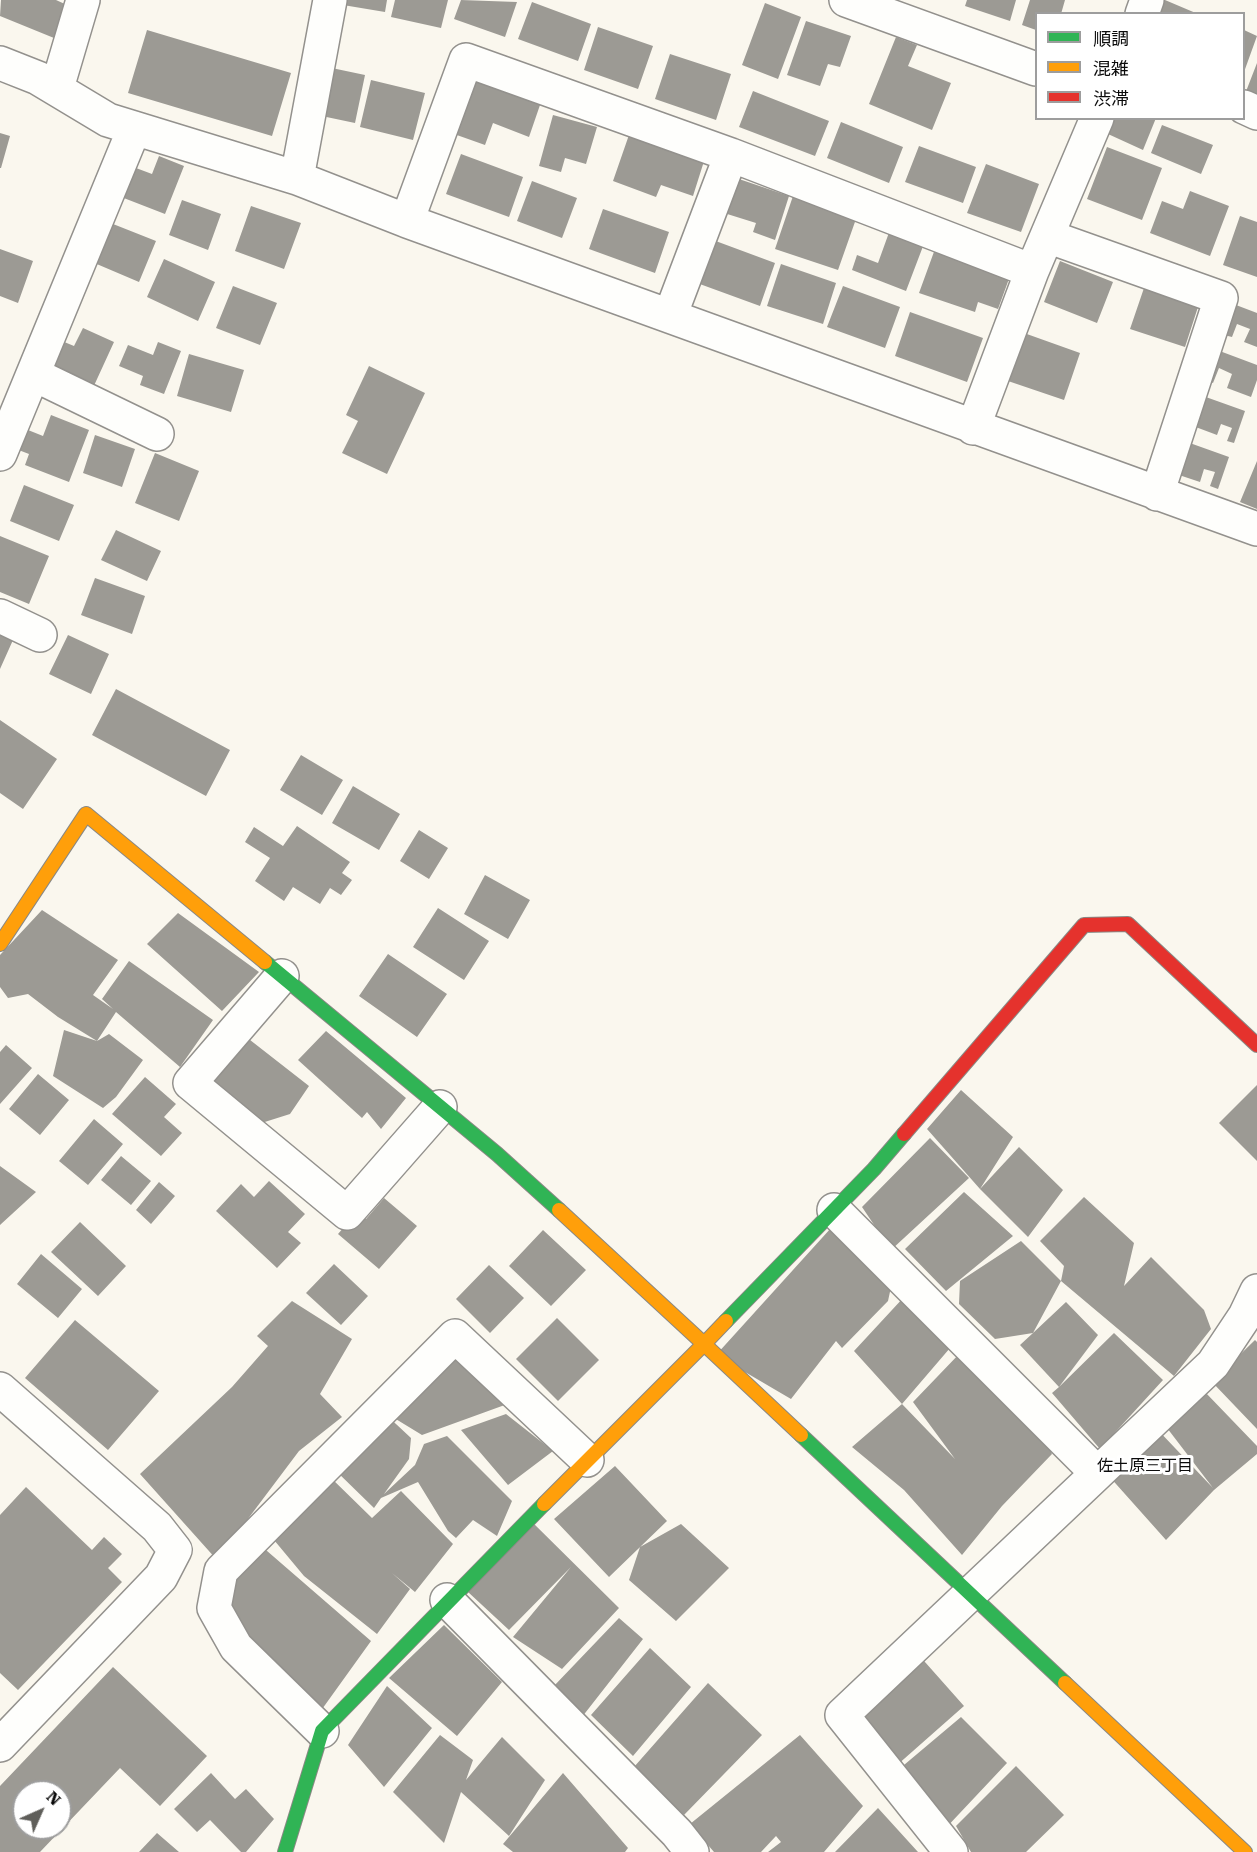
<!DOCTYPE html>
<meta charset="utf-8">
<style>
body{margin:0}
#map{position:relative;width:1257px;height:1852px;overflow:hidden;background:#faf7ee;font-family:"Roboto Serif","Noto Sans JP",serif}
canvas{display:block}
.legend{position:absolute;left:1035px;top:12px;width:210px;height:108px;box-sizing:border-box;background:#fff;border:2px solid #9d9d9d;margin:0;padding:8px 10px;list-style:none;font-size:18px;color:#0b0b0b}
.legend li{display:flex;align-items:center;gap:12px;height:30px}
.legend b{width:30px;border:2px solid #9d9d9d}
.north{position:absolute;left:12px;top:1780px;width:60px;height:60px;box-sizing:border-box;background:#fff;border:2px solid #9d9d9d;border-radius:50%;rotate:45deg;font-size:16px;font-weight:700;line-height:24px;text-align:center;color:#0b0b0b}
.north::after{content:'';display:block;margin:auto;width:21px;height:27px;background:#5f5e5a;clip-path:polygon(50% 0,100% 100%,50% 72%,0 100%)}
</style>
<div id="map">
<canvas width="1257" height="1852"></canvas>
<ul class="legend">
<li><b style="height:8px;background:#30b455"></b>順調</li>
<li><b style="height:8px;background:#ff9f0a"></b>混雑</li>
<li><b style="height:8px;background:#e5322d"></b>渋滞</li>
</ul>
<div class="north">N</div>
</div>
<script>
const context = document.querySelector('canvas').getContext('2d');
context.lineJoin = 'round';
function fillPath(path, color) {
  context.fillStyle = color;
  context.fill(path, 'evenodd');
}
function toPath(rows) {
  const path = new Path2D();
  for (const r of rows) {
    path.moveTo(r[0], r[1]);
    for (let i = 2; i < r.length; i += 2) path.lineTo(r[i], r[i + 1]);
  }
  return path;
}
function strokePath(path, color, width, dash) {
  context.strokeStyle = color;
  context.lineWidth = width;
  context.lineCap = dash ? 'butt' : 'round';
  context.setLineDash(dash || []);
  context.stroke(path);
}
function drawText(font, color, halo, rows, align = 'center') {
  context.font = font + ' "Roboto Serif","Noto Sans JP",serif';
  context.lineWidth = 6;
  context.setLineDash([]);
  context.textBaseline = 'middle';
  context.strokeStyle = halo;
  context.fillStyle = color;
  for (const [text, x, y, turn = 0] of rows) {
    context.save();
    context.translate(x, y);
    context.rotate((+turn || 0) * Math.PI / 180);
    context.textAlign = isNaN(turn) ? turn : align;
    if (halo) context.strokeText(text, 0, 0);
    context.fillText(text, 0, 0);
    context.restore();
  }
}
fillPath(toPath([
 [1,0,56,0,67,5,54,38,0,16],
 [338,0,387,0,385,12,337,4],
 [395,0,448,0,441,28,391,17],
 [461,0,517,2,505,37,454,19],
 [967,0,1016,0,1010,21,965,6],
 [1030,0,1065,0,1061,14,1036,14,1036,30,1022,25],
 [1160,0,1165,0,1198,14,1155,14],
 [532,2,591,24,578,61,518,39],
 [765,3,801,17,778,79,742,65],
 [806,21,851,36,840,67,828,64,820,86,787,75],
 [598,27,653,46,638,89,584,70],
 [147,30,291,73,272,136,128,93],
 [1244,30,1257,36,1244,72],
 [896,37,917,45,908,66,951,83,932,130,869,104],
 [670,54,731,74,716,120,655,99],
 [1257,63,1257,98,1245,94],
 [327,67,365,75,355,123,317,115],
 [371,80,425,93,413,140,360,127],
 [474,80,540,105,529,137,493,123,485,145,454,134],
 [753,91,829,121,815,156,739,127],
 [553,115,597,127,586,164,565,158,561,172,539,166],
 [1115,118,1156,118,1143,150,1108,134],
 [841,122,903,147,889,183,827,158],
 [1162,125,1213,145,1201,174,1151,153],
 [630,132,705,158,693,196,661,185,656,197,613,181],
 [0,133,10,136,1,168,0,168],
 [919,146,976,167,963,203,905,182],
 [1107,147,1162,168,1142,220,1087,199],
 [461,154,523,177,509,217,446,194],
 [159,156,184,166,165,214,116,195,128,165,152,174],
 [986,164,1039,184,1021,232,967,213],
 [736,178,789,196,775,240,753,232,756,223,724,213],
 [532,181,577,198,562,238,517,221],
 [1190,191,1229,206,1210,256,1150,233,1162,201,1183,209],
 [793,196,856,219,838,270,775,249],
 [182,200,221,214,208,250,169,235],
 [251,206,301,223,284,269,235,251],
 [603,209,669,232,655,273,589,249],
 [1240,216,1257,222,1257,277,1223,265],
 [108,222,156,241,139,282,92,262],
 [891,227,925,241,906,291,852,270,857,255,878,263],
 [713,240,775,263,760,306,697,283],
 [0,249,33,261,18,303,0,296],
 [935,249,1010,276,998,309,978,302,975,312,919,293],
 [164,259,215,282,198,321,147,297],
 [1060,261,1113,282,1097,323,1044,302],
 [781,264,836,283,823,324,767,306],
 [233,286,277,303,260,345,216,328],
 [843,286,900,307,885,348,827,327],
 [1144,288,1198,307,1185,347,1130,329],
 [1236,305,1257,313,1257,347,1244,342,1250,329,1237,324,1232,337,1224,335],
 [910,312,983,338,967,382,895,356],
 [83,328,114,342,92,390,44,368,57,339,74,346],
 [1024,333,1080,353,1064,400,1008,381],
 [158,342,181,351,164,394,140,385,143,376,119,366,128,345,153,355],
 [1217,350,1257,365,1257,380,1251,397,1227,388,1232,374,1219,368,1213,383,1206,380],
 [189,354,244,370,231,412,177,396],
 [369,366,425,393,387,474,342,453,358,421,346,415],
 [1203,396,1245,411,1234,443,1227,441,1232,428,1221,424,1217,435,1193,426],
 [51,415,89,430,69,482,25,465,29,454,16,449,23,428,43,436],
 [95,435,135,449,122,487,83,473],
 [1187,442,1229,457,1218,489,1210,486,1215,472,1204,469,1200,482,1176,474],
 [155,453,199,471,179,521,135,503],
 [1257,461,1257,509,1240,502],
 [24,485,74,505,59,541,10,521],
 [116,530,161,551,147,581,101,560],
 [0,536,49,556,29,604,0,592],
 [95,578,145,596,132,634,81,615],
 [0,635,13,640,0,669],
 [68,635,109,654,91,694,49,674],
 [116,689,230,750,206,796,92,735],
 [0,720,57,759,23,809,0,793],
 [301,755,343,780,322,815,280,790],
 [353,786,400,814,379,850,332,823],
 [297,826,350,862,342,873,352,880,341,895,330,888,320,904,293,887,284,901,255,881,270,858,245,842,254,827,283,846],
 [419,830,448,848,429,879,400,861],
 [485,875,530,900,508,939,464,914],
 [438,908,489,941,464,980,413,947],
 [42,910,118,960,93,995,113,1009,102,999,129,961,213,1020,180,1067,116,1012,97,1041,109,1034,143,1060,116,1097,103,1108,53,1076,64,1030,97,1041,58,1017,28,994,8,998,0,987,0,955],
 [178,913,259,972,222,1011,147,944],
 [388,954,447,994,417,1037,359,996],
 [236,1029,309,1086,290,1114,252,1126,199,1073],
 [326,1031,406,1098,381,1129,367,1112,362,1118,298,1060],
 [6,1045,32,1068,0,1104,0,1052],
 [38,1074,69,1100,40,1135,9,1109],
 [145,1077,176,1104,164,1117,182,1133,161,1156,112,1114],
 [1257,1085,1257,1161,1219,1123],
 [961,1090,1013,1137,980,1189,927,1129],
 [94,1119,123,1144,88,1185,59,1161],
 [930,1138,969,1178,891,1250,862,1207],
 [1019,1147,1063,1190,1028,1237,980,1189],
 [121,1156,151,1181,131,1205,101,1180],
 [0,1166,36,1192,0,1225],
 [269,1181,305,1214,288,1232,301,1243,277,1268,216,1211,241,1184,254,1197],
 [159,1182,175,1196,151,1224,136,1210],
 [964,1192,1013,1236,946,1291,905,1249],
 [1084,1197,1134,1243,1124,1286,1151,1257,1204,1310,1211,1329,1174,1376,1061,1281,1033,1333,1066,1302,1098,1335,1059,1387,1114,1333,1163,1380,1100,1449,1052,1393,1059,1387,1020,1345,1033,1333,995,1339,959,1304,960,1281,1021,1241,1061,1281,1064,1266,1040,1241],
 [384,1198,417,1226,379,1269,338,1234,358,1211,366,1219],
 [80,1222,126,1266,98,1296,51,1252],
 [831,1228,891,1287,888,1301,842,1348,836,1341,791,1399,716,1355],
 [543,1230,586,1270,551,1306,509,1266],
 [41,1254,82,1289,58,1318,17,1284],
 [334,1264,368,1296,341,1325,306,1293],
 [489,1265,524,1298,490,1333,456,1299],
 [904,1297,950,1348,902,1404,854,1351],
 [292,1301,352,1339,320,1394,342,1417,299,1451,217,1560,140,1474,232,1387,268,1346,257,1336],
 [557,1318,599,1360,558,1401,516,1359],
 [75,1320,159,1391,108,1450,25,1378],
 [1255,1340,1257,1342,1257,1429,1212,1382],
 [455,1346,513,1402,422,1435,381,1410],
 [961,1352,1048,1445,1052,1454,1002,1506,962,1555,904,1490,852,1447,902,1404,955,1459,913,1402],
 [1205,1392,1257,1446,1257,1454,1214,1490,1166,1540,1108,1475,1156,1428,1213,1488,1164,1424],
 [381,1410,411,1438,409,1459,384,1494,415,1465,424,1444,447,1436,512,1501,497,1536,473,1520,456,1538,448,1531,418,1482,381,1498,374,1508,333,1468],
 [506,1414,553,1451,508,1485,461,1430],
 [615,1466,667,1521,609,1577,554,1519],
 [327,1474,372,1518,401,1491,453,1544,415,1592,392,1573,410,1589,377,1634,304,1576,269,1534],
 [26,1487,92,1550,104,1537,122,1554,108,1568,122,1582,18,1690,0,1673,0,1515],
 [529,1519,619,1608,562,1669,513,1637,571,1567,509,1630,468,1592],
 [681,1524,729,1568,676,1621,629,1580,640,1547],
 [259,1544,371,1641,320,1712,215,1603],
 [619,1618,643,1639,582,1717,553,1687],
 [444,1625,502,1682,457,1736,389,1678],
 [650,1648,691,1687,633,1756,591,1715],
 [917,1653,964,1706,896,1766,861,1709],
 [113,1667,207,1756,160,1806,120,1768,40,1852,0,1852,0,1786],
 [24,1792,60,1792,60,1828,24,1828],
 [708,1683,762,1735,684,1815,634,1767],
 [387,1686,432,1728,384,1787,348,1745],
 [961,1717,1007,1763,943,1831,904,1765],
 [440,1735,473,1760,466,1780,502,1737,545,1780,509,1836,461,1792,444,1843,393,1792],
 [800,1735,863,1806,824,1852,768,1852,781,1842,776,1836,761,1852,714,1852,690,1824],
 [1016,1766,1064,1815,1026,1852,971,1852,956,1826],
 [211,1773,235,1799,246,1789,274,1819,246,1852,241,1852,210,1820,197,1832,174,1809],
 [563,1773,628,1848,625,1852,513,1852,503,1844],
 [878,1808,918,1852,835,1852],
 [157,1833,179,1852,139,1852]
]), '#9c9a94');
const street = toPath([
 [846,0,1036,69],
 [1142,14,1147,0],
 [0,63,38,78,108,120,297,178,407,221,1257,529],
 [57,88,83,0],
 [1244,107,1257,113],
 [297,178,330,0],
 [407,221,466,60,731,155,1032,271],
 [1047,236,1221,298,1157,494],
 [670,316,731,155],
 [33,374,157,434],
 [973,428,1032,271,1097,118],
 [0,454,134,129],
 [0,616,40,635],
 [282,976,190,1083,347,1213,440,1107],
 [834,1210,1097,1473],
 [0,1389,157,1527,175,1550,161,1577,0,1745],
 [447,1600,677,1833,692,1852],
 [322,1731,236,1647,214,1608,221,1571,455,1336,587,1460],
 [951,1852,842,1715,1213,1364,1245,1316,1257,1291]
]);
const fast = toPath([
 [265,962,497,1154,559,1210],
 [726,1321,874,1169,904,1134],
 [801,1435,1065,1683],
 [285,1852,322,1731,544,1504]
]);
const slow = toPath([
 [0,944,86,814,265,962],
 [559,1210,704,1344,726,1321],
 [544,1504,704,1344,801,1435],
 [1065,1683,1245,1852]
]);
const jam = toPath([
 [904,1134,1084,925,1128,924,1257,1045]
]);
strokePath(street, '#93918d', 36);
strokePath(fast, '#898884', 16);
strokePath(slow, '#898884', 16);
strokePath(jam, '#898884', 16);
strokePath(street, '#fefefc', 33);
strokePath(fast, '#30b455', 14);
strokePath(slow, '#ff9f0a', 14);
strokePath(jam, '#e5322d', 14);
drawText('16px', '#0b0b0b', '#fff', [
 ["佐土原三丁目",1145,1466]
]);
</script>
